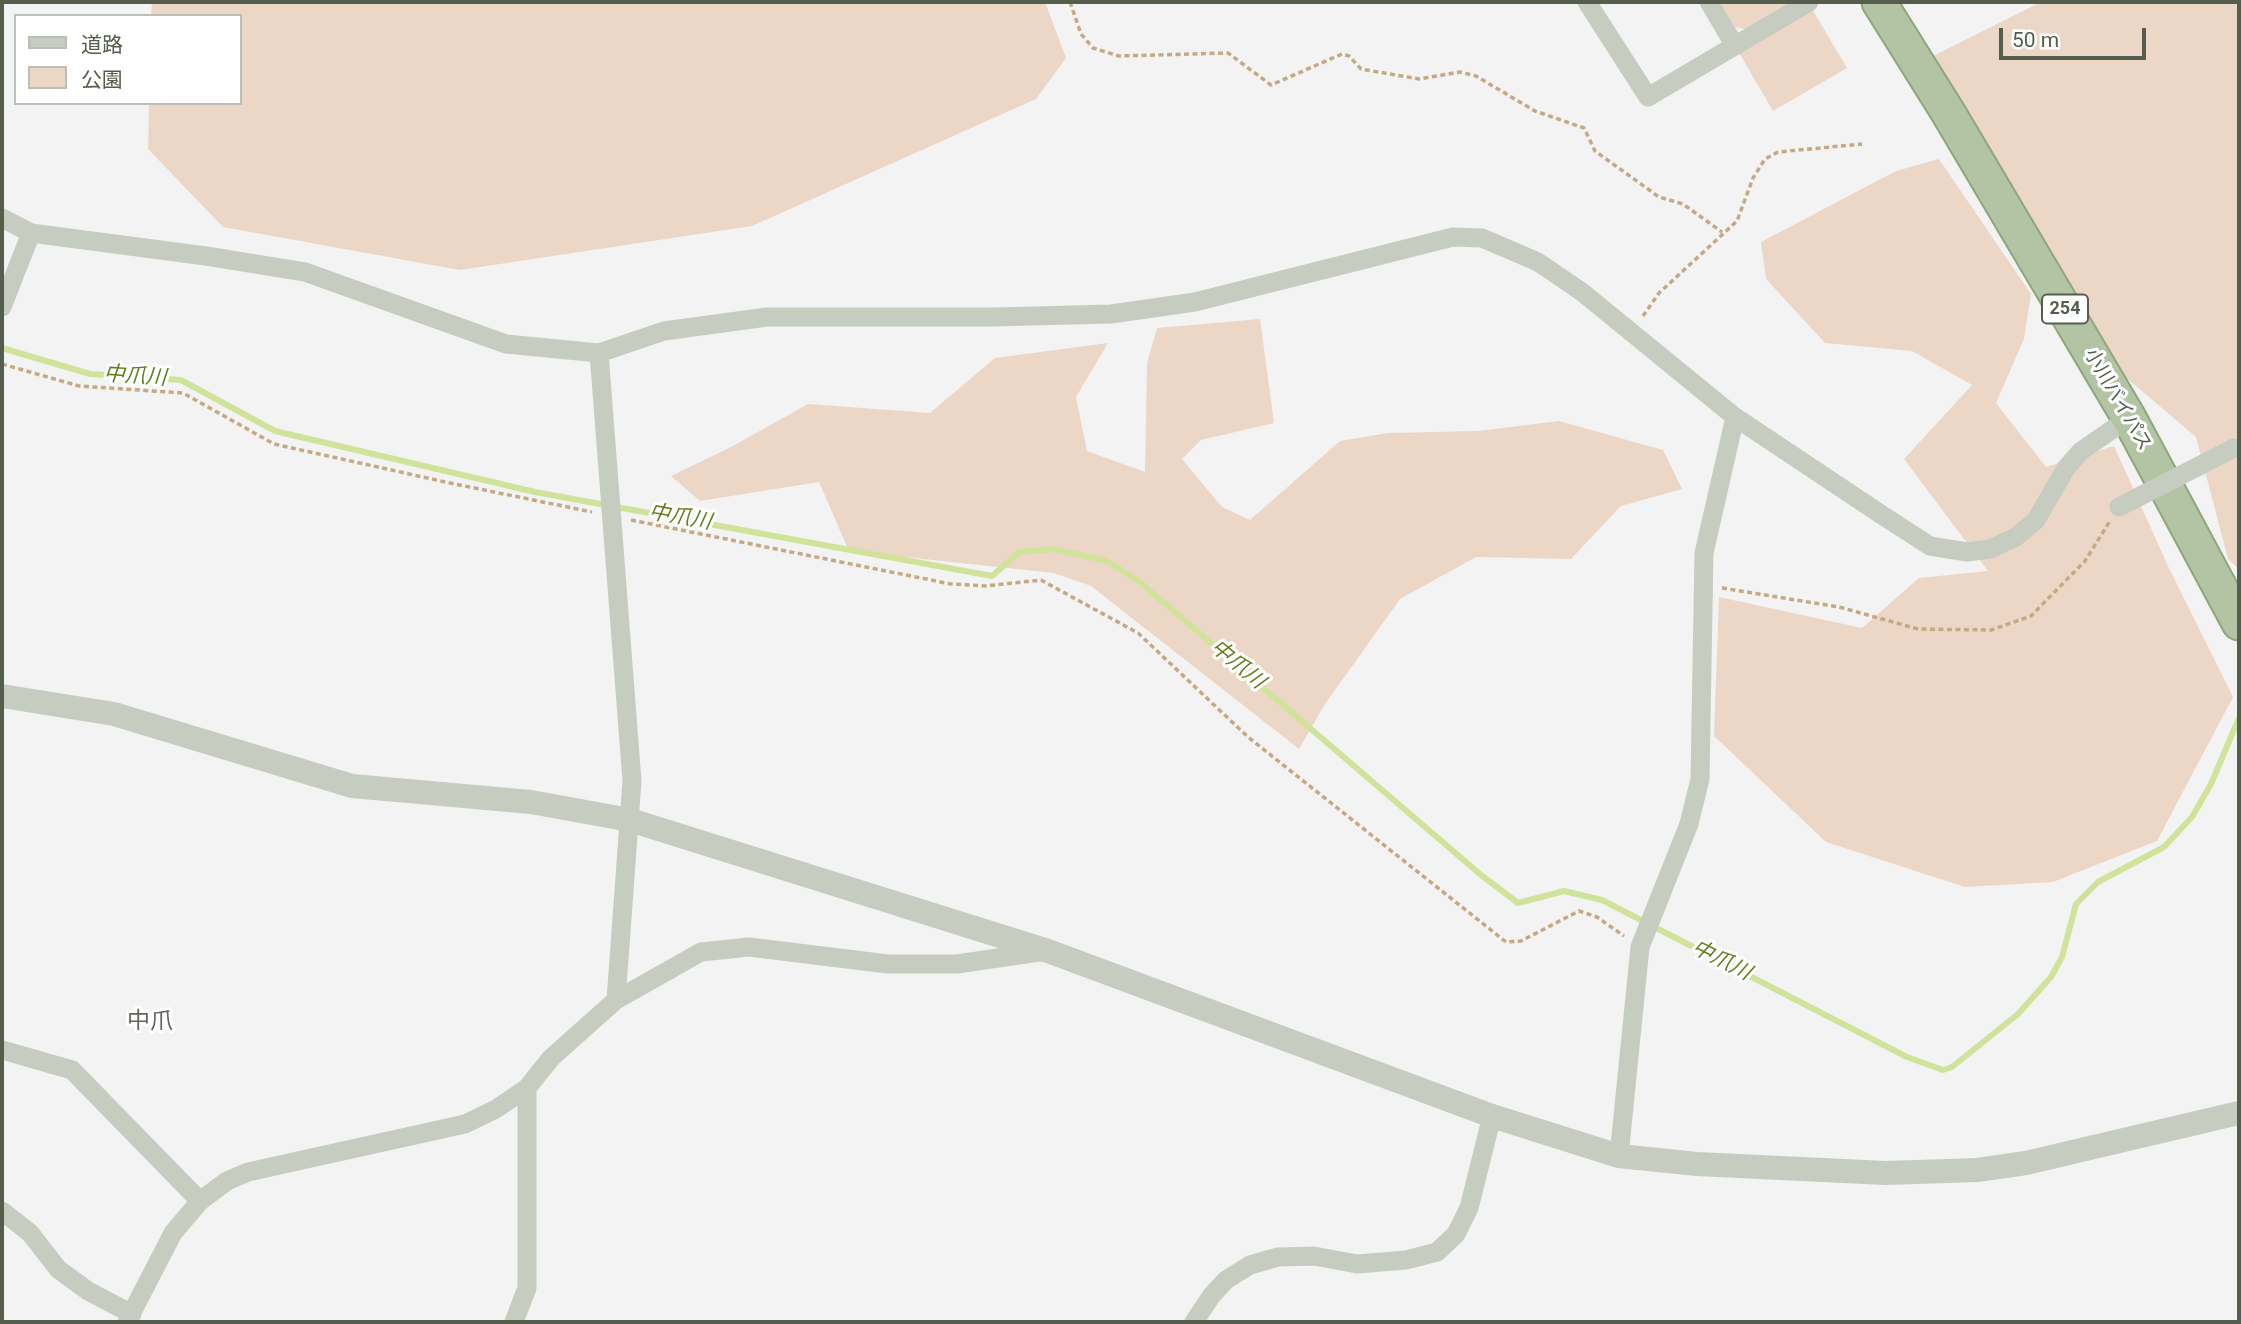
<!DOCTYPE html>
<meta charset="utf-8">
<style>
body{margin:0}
#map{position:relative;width:2241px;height:1324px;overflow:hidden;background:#f3f3f4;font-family:Roboto,"Noto Sans JP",sans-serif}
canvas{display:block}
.frame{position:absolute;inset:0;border:4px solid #555e4c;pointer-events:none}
.legend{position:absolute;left:14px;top:14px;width:228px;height:91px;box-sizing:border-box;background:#fff;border:2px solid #bbbfb7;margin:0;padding:9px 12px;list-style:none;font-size:21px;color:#555e4c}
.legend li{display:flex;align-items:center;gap:14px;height:35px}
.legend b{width:35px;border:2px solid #bbbfb7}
.scale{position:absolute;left:1999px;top:28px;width:147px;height:32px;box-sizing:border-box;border:4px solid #555e4c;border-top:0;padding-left:9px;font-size:21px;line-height:24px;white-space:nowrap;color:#555e4c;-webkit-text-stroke:5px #fff;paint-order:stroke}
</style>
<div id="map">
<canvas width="2241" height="1324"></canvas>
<div class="frame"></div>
<ul class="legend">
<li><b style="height:9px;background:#c6cdc0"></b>道路</li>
<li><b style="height:19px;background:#ecd7c7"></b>公園</li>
</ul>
<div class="scale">50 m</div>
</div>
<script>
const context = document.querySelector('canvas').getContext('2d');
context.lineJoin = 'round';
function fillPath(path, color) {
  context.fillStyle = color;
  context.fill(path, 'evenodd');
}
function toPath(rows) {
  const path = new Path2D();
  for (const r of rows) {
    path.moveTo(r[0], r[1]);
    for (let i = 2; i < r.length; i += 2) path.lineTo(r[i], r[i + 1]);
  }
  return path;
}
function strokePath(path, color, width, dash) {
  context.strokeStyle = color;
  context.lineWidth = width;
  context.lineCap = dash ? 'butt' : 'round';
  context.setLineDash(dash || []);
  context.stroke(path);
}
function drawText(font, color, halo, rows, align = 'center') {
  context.font = font + ' Roboto,"Noto Sans JP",sans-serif';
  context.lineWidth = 6;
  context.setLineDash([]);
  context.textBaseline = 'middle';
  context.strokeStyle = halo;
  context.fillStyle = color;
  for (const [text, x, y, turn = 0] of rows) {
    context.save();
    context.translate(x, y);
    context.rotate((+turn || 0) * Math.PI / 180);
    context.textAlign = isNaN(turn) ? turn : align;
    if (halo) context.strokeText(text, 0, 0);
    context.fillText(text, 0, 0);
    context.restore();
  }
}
fillPath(toPath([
 [152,2,1045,2,1066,58,1036,99,752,226,460,270,223,227,148,149,149,103,240,103,240,16,151,16],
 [1720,2,1797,2,1750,30,1735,27],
 [2041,2,2239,2,2239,569,2228,559,2196,437,2117,370,1929,58],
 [1812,9,1847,68,1773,111,1738,51],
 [1939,159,2031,294,2024,339,1996,403,2046,467,2114,446,2168,566,2233,697,2157,841,2053,882,1965,887,1826,842,1714,736,1719,597,1862,628,1919,578,1988,571,1904,459,1972,385,1912,351,1825,343,1766,279,1761,242,1896,171],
 [1260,319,1274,423,1201,440,1182,459,1222,507,1250,520,1340,441,1388,433,1478,431,1559,421,1663,450,1682,489,1621,506,1571,559,1476,557,1400,599,1325,704,1299,749,1091,586,1054,573,849,551,819,482,700,501,671,476,731,447,808,404,930,413,995,358,1108,343,1076,397,1087,451,1145,472,1147,363,1157,328]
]), '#ecd7c7');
strokePath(toPath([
 [2,348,90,374,181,380,275,431,535,492,992,576,1019,552,1053,549,1107,561,1140,582,1481,875,1518,903,1564,891,1602,900,1907,1057,1943,1070,1952,1067,2018,1014,2051,977,2062,957,2076,904,2098,882,2164,847,2192,817,2211,784,2239,718]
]), '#d1e39a', 6);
const trunk = toPath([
 [1879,2,1949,114,2129,418,2239,623]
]);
strokePath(trunk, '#8ea67b', 37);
strokePath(toPath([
 [1070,2,1081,34,1093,48,1119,56,1228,53,1271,85,1342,54,1349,56,1361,69,1419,79,1460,72,1476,76,1535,111,1584,128,1595,151,1659,197,1683,204,1722,232],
 [1643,316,1659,293,1737,221,1753,178,1765,159,1778,152,1862,144],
 [2,364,79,386,183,393,274,444,450,483,592,512],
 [631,520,951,584,985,586,1041,580,1138,633,1248,737,1506,942,1521,941,1579,911,1597,917,1624,936],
 [1722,588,1839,607,1918,629,1991,630,2031,616,2085,561,2110,521]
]), '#c6a883', 3.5, [5, 3.5]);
strokePath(toPath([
 [1587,2,1648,97,1809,2],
 [1709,2,1735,46],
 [2,218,31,233,206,256,305,272,506,344,599,353,664,331,767,317,994,317,1111,314,1195,302,1453,237,1482,238,1538,262,1582,292,1735,417,1882,515,1930,546,1967,552,1990,549,2016,537,2036,520,2066,468,2081,451,2129,418],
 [2,307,31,233],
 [599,353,632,781,616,1000],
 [2,1050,72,1070,200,1201],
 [1619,1156,1640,947,1689,824,1700,779,1704,553,1735,417],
 [2,1211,30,1233,58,1269,88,1291,132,1314],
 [127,1322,173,1233,200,1201,227,1181,248,1172,465,1124,496,1109,527,1088,551,1058,616,1000,701,952,749,947,888,964,957,964,1046,951],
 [514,1322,527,1288,527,1088],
 [1194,1322,1212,1295,1226,1280,1250,1265,1278,1257,1314,1256,1357,1264,1406,1260,1437,1252,1456,1234,1469,1208,1492,1116]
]), '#c6cdc0', 19);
strokePath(toPath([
 [2,696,114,714,352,786,531,802,630,820,1048,951,1492,1116,1619,1156,1697,1164,1886,1173,1977,1170,2026,1163,2239,1113]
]), '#c6cdc0', 24);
strokePath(trunk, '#b2c4a3', 33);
strokePath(toPath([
 [2119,507,2234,448]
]), '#c6cdc0', 19);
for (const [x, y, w] of [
 [2065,309,46]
]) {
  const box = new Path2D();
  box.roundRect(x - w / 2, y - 14.5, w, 29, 5);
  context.fillStyle = '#fff';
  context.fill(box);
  strokePath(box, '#555e4c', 2);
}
drawText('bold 18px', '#555e4c', null, [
 ["254",2065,309]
]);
drawText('19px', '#555e4c', '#fff', [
 ["小川バイパス",2117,400,60]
]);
drawText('italic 21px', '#647c1b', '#fff', [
 ["中爪川",135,377,4],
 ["中爪川",680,518,10],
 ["中爪川",1237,665,40],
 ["中爪川",1721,961,27]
]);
drawText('23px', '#62665f', '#fff', [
 ["中爪",150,1022]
]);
</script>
